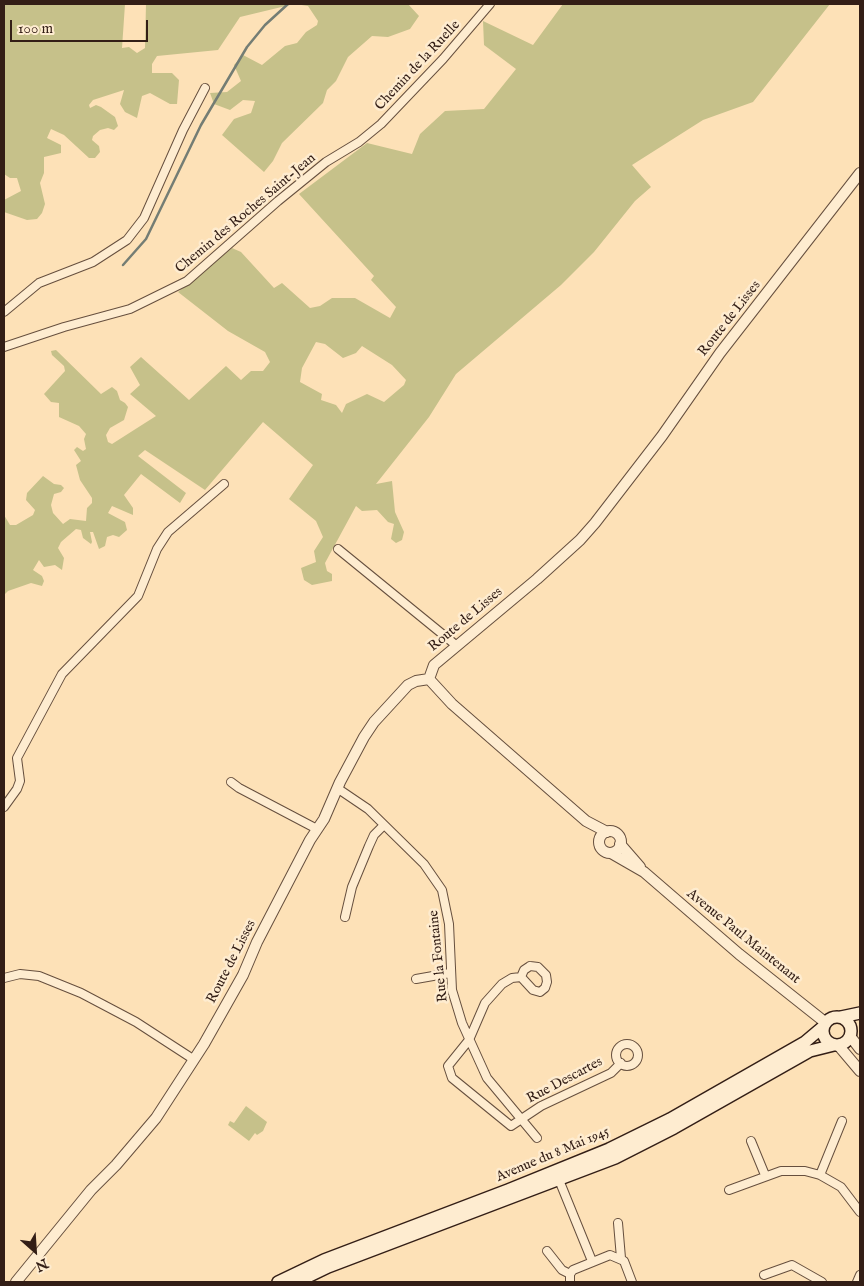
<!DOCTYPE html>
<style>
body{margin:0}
#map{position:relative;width:864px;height:1286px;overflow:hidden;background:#fde1b7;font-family:"IM FELL English",serif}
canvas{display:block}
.frame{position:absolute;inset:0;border:5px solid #331e16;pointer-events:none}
.north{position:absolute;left:10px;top:1226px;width:50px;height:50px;-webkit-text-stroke:4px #feecd0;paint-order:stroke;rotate:154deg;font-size:14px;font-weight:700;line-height:20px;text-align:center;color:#331e16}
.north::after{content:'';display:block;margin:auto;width:18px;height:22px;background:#331e16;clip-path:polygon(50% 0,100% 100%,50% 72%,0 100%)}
.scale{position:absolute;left:10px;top:20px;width:138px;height:22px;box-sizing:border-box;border:2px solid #331e16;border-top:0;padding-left:6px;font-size:15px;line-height:18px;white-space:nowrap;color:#331e16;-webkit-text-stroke:4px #feecd0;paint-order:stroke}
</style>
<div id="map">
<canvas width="864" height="1286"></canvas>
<div class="frame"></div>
<div class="north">N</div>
<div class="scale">100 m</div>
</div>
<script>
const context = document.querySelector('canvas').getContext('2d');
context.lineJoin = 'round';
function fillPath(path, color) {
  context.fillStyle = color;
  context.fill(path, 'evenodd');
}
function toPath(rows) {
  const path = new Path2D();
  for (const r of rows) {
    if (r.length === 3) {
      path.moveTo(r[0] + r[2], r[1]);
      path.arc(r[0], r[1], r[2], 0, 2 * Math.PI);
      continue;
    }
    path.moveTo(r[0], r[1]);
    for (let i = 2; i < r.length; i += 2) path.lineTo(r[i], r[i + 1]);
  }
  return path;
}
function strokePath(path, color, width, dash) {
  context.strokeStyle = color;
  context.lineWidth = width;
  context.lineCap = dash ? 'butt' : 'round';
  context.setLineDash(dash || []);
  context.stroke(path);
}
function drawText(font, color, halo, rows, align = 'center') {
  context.font = font + ' "IM FELL English",serif';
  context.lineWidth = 5;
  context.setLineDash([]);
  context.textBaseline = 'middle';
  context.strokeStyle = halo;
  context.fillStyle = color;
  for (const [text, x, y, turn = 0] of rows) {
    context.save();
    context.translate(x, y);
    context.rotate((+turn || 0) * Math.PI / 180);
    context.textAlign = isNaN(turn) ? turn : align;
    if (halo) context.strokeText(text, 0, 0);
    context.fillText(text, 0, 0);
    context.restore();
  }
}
fillPath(toPath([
 [4,4,125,4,122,48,129,47,137,53,145,48,146,4,294,4,240,17,218,50,157,56,152,64,152,73,172,73,179,80,177,104,170,104,150,93,142,96,137,118,125,112,120,104,124,90,93,100,89,105,90,108,96,105,101,107,115,117,118,126,114,130,108,128,100,130,93,136,92,140,99,146,100,152,95,158,89,158,64,135,51,129,47,138,61,145,61,153,44,157,44,173,40,183,45,204,42,213,37,219,27,220,4,212,4,200,21,191,17,178,10,178,4,174],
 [295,4,408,4,419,16,410,29,388,37,372,36,348,57,336,81,327,90,323,103,282,143,273,161,264,172,222,135,234,119,251,113,255,101,243,100,230,110,214,104,210,93,227,92,241,81,234,65,243,55,262,65,285,46,297,43,306,32,317,25,318,21,308,6],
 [563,4,830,4,753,102,703,120,632,165,651,187,635,201,594,252,561,285,456,374,429,417,376,484,392,481,395,512,404,532,402,540,396,543,391,539,394,524,388,522,377,510,362,511,356,506,325,563,327,571,332,574,332,581,312,585,304,580,301,568,316,562,314,551,323,537,316,521,289,499,313,465,263,422,205,490,145,450,138,456,186,493,180,503,141,474,124,495,133,508,133,515,112,506,108,513,125,522,127,530,119,537,113,535,107,537,105,546,99,549,93,532,90,532,92,542,91,544,83,538,81,530,76,529,61,542,58,548,64,558,62,570,55,565,44,567,39,560,33,570,42,576,44,581,42,586,31,583,8,591,4,595,4,515,10,525,16,525,33,515,35,510,26,500,27,493,43,476,54,484,61,485,64,488,61,492,54,494,51,505,53,513,63,524,70,519,86,521,87,508,92,503,92,498,80,480,76,465,81,461,74,450,77,447,83,451,86,449,84,439,86,434,79,426,59,417,59,403,51,402,44,394,65,371,64,366,52,355,51,351,56,350,101,394,112,387,117,391,120,400,125,403,128,407,124,420,110,428,106,435,108,442,112,444,156,416,130,394,140,385,130,367,141,357,189,400,226,366,241,380,251,371,263,371,270,362,265,352,228,331,178,292,232,248,241,252,274,288,282,283,310,308,320,306,332,298,355,298,390,318,396,307,371,280,374,276,299,194,367,143,412,154,420,134,445,111,484,109,516,69,484,45,483,21,533,45],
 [316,342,325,344,343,358,356,353,362,346,392,365,406,380,404,385,384,402,367,394,346,404,342,413,336,405,321,400,322,394,300,382,302,368],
 [246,1106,267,1122,263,1131,257,1135,255,1133,249,1141,228,1125,230,1121,234,1123]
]), '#c6c18a');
strokePath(toPath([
 [123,265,146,239,201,125,247,47,265,25,288,4]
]), '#747d74', 2.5);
const minor = toPath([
 [4,312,39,283,93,262,127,240,144,218,183,130,205,88],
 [4,347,64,327,130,309,187,281,278,201,326,162,359,142,381,124,443,59,490,4],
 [338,549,457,646],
 [231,782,239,788,317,829],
 [337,788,368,809,424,864,442,890,449,924,452,990,462,1023,487,1078,537,1138],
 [4,807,17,789,20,781,17,758,62,674,138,596,157,549,168,532,224,484],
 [345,917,352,887,369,846,374,835,384,825],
 [530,966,538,967,546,975,547,982,545,988,540,992,533,990,521,977,524,970,530,966],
 [521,977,512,978,502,984,485,1003,469,1040,448,1066,452,1078,511,1126,541,1106,611,1073,621,1063],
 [4,978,20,974,39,976,81,993,136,1022,193,1059],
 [416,979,450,973],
 [627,1055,11],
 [751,1141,765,1175],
 [557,1175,592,1261],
 [820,1175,842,1121],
 [729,1190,781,1171,805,1171,820,1175,841,1187,860,1212],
 [618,1223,621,1258],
 [547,1251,562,1270,570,1274],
 [764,1275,792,1265,822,1282],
 [570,1282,570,1274,573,1270,610,1255,624,1261,632,1282],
 [857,1282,860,1275]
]);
const tertiary = toPath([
 [429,679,434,665,537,579,580,540,595,523,662,436,720,353,860,173],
 [429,679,452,704,586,821,607,832],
 [610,842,11],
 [620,844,640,867],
 [611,853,644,872,739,954,826,1023],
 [850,1036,860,1049],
 [838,1045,860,1071],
 [16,1282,91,1190,116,1165,156,1118,204,1044,243,975,257,942,310,840,324,819,340,782,364,737,374,722,408,685,416,681,429,679]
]);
const secondary = toPath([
 [841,1017,860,1013],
 [837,1031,14],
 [278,1282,324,1260,508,1190,609,1149,670,1119,805,1042,824,1026],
 [297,1282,328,1267,615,1158,674,1128,810,1051,834,1045]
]);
strokePath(minor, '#664f3e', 10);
strokePath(tertiary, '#664f3e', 12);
strokePath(secondary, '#331e16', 14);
strokePath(minor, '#feecd0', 8);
strokePath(tertiary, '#feecd0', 10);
strokePath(secondary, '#feecd0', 11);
drawText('14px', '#331e16', '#feecd0', [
 ["Chemin de la Ruelle",418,66,-47],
 ["Chemin des Roches Saint-Jean",246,214,-40],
 ["Route de Lisses",730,319,-52],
 ["Route de Lisses",466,620,-40],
 ["Avenue Paul Maintenant",743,937,39],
 ["Rue la Fontaine",439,956,-96],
 ["Route de Lisses",232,962,-63],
 ["Rue Descartes",565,1081,-28],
 ["Avenue du 8 Mai 1945",553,1155,-23]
]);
</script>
